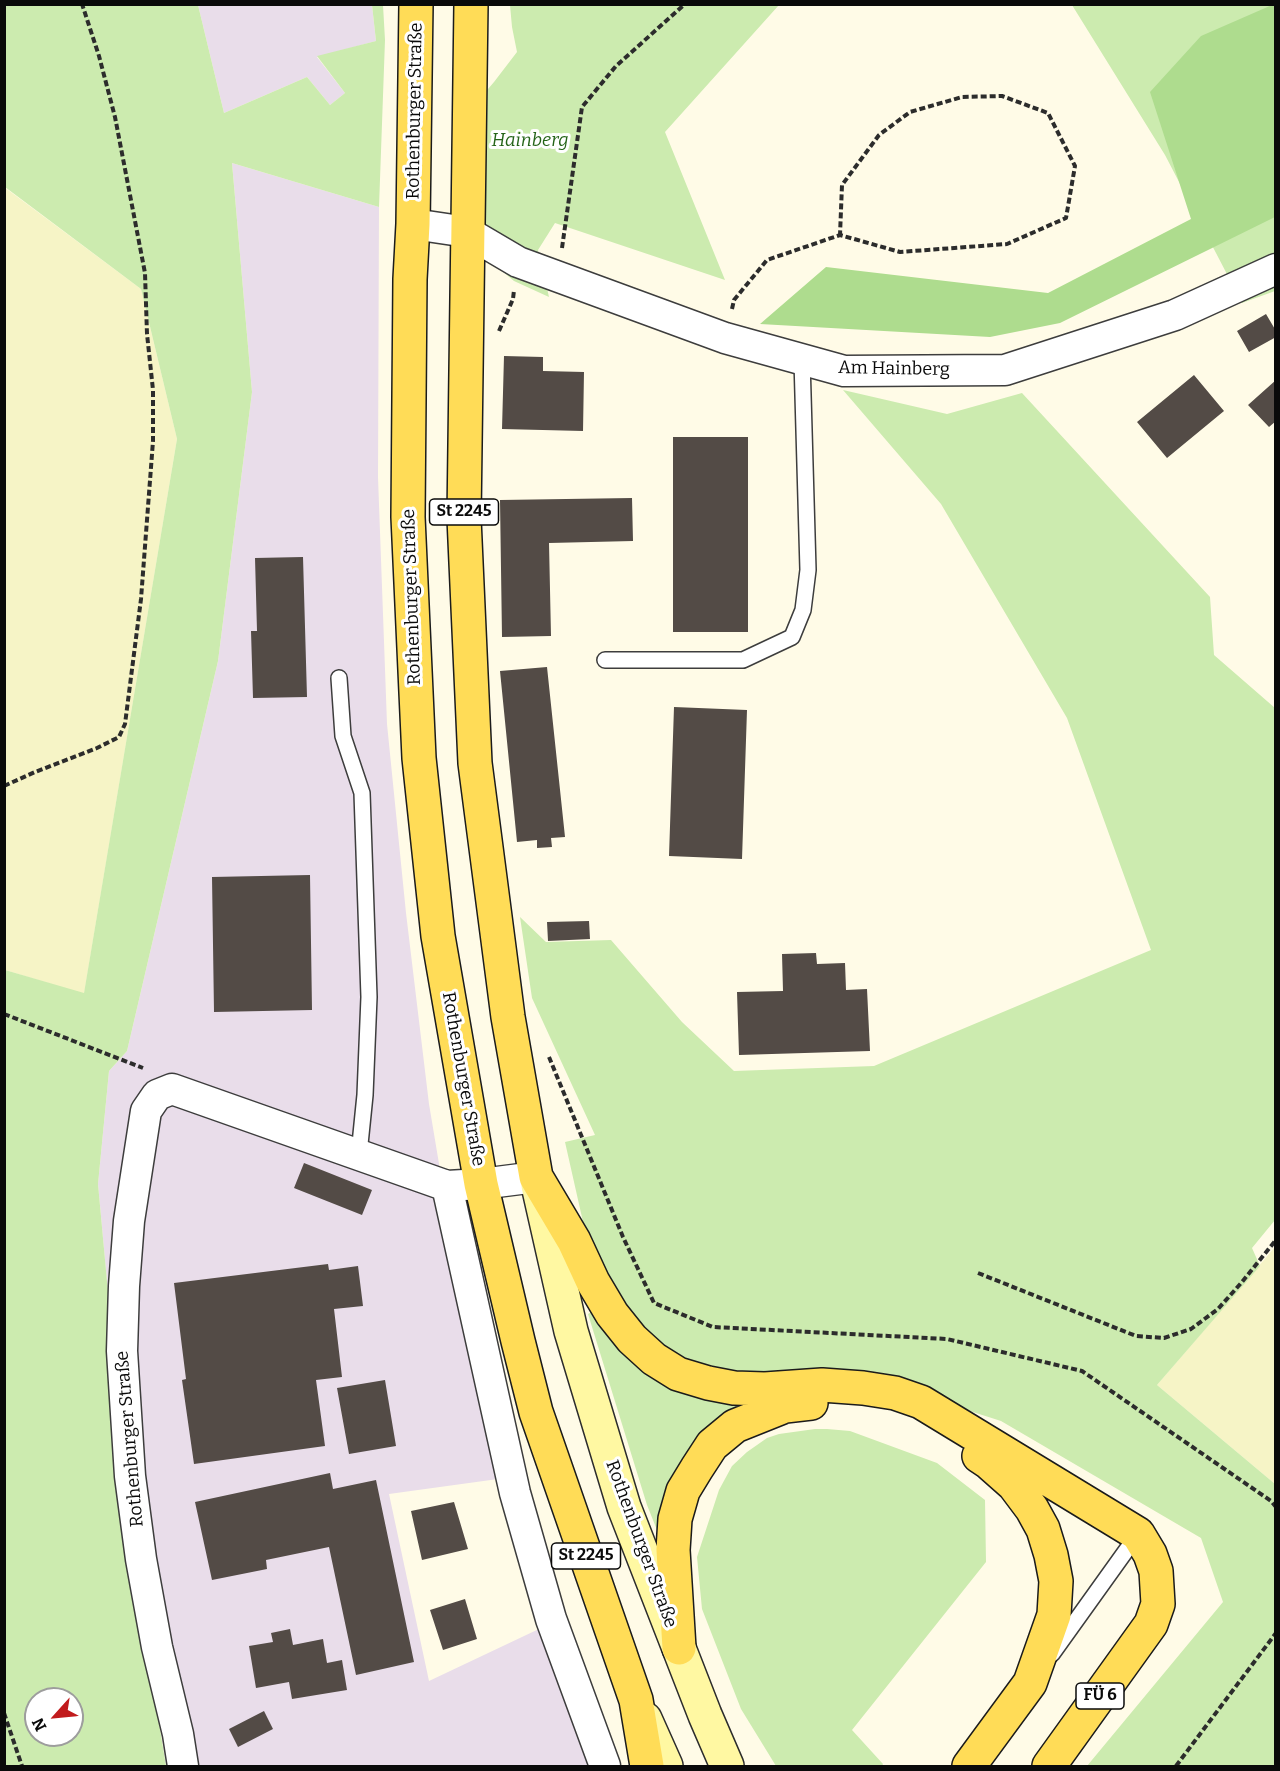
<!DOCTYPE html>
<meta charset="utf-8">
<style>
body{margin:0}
#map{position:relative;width:1280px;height:1771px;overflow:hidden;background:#fffbe7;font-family:Bitter,serif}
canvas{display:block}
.frame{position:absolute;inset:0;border:6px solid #0a0a0a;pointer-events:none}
.north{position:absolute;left:24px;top:1687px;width:60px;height:60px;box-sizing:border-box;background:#fff;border:2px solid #9d9d9d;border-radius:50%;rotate:243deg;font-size:16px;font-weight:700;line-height:24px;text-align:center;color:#0a0a0a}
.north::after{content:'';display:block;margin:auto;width:21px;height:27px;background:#c11b1d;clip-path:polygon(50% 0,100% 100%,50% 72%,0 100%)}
</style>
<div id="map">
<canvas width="1280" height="1771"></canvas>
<div class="frame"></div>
<div class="north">N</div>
</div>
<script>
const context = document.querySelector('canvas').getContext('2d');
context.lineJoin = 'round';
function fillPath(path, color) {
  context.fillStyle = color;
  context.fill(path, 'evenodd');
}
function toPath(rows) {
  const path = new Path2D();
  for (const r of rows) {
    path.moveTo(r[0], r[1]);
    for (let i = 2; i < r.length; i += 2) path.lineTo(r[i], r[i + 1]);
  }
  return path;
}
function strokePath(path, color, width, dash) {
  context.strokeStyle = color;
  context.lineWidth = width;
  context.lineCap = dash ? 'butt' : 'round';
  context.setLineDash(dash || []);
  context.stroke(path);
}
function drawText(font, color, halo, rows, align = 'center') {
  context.font = font + ' Bitter,serif';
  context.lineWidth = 6;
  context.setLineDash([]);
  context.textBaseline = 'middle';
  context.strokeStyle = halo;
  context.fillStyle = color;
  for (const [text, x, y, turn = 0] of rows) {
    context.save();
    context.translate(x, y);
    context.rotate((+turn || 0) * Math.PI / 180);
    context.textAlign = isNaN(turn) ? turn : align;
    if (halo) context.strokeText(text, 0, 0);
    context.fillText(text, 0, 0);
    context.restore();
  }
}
fillPath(toPath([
 [198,5,372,5,376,41,317,57,345,93,330,105,307,77,224,113],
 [232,163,379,207,378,477,387,724,406,913,429,1104,478,1397,498,1479,389,1494,429,1681,541,1628,589,1766,166,1766,149,1654,115,1368,98,1184,109,1071,127,1051,218,661,252,392]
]), '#e9ddea');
fillPath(toPath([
 [4,187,141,289,177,439,84,994,5,970],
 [1275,1247,1275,1484,1157,1385]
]), '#f6f4c6');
fillPath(toPath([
 [5,5,198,5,224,113,307,77,330,105,345,93,317,56,376,41,372,5,383,5,385,40,379,207,232,163,252,392,218,661,127,1051,109,1071,98,1184,115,1368,125,1513,166,1766,5,1766,5,970,84,993,177,439,141,289,5,187],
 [36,1699,72,1699,72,1735,36,1735],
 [510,5,779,5,665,132,725,280,555,223,538,250,549,297,514,281,496,266,469,228,465,116,494,82,517,52,512,27],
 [1072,5,1275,5,1275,291,1242,303,1165,155],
 [843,390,947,414,1022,393,1210,597,1214,655,1275,708,1275,1220,1252,1248,1260,1266,1157,1385,1275,1484,1275,1766,1087,1766,1223,1602,1201,1538,1001,1421,879,1382,700,1370,644,1336,590,1253,565,1142,595,1135,532,998,520,917,546,942,611,940,682,1022,734,1071,874,1066,1151,950,1067,718,941,504],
 [593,1311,745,1405,705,1432,689,1449,678,1467,661,1529,657,1530,647,1505,588,1314],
 [815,1429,827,1429,850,1431,937,1463,985,1500,986,1562,852,1730,883,1764,882,1766,776,1766,741,1709,702,1609,697,1557,719,1490,732,1466,747,1452,767,1438,779,1434]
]), '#ccebaf');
fillPath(toPath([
 [1272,5,1276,5,1275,217,1060,323,990,337,760,324,826,267,1048,293,1191,219,1150,92,1201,36]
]), '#aedc8e');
fillPath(toPath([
 [1266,314,1276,331,1276,337,1249,352,1237,331],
 [504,356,543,357,543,371,584,372,583,431,502,429],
 [1194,375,1224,411,1167,458,1137,422],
 [1276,380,1276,421,1269,427,1248,405],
 [673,437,748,437,748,632,673,632],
 [632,498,633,541,549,543,551,636,502,637,500,500],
 [303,557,307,697,253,698,251,631,257,631,255,558],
 [547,667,565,837,551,838,552,847,537,848,537,840,517,842,500,671],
 [674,707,747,710,742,859,669,856],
 [310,875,312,1010,214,1012,212,877],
 [589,921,590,939,548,941,547,922],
 [816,953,817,964,845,963,846,990,867,989,870,1051,739,1055,737,992,783,991,782,954],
 [304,1163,372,1190,362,1215,294,1188],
 [328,1264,329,1270,358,1266,363,1306,334,1309,342,1377,316,1380,325,1446,194,1464,182,1380,186,1379,174,1283],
 [385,1380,396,1446,349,1454,337,1388],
 [330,1473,333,1489,376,1480,414,1662,356,1675,329,1547,266,1560,267,1569,212,1580,195,1502],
 [454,1502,468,1549,422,1560,411,1511],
 [465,1599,477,1639,443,1650,430,1610],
 [290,1629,293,1645,323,1639,327,1663,342,1660,347,1690,292,1699,289,1682,256,1688,249,1646,273,1642,271,1633],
 [264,1711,273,1729,238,1747,229,1729]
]), '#534b46');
const lane = toPath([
 [605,660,743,660,792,637,803,610,808,570,802,360],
 [339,678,343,736,362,793,369,997,365,1095,359,1154],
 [1052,1654,1138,1534]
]);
const street = toPath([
 [413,224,467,232,518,262,725,338,844,371,1005,370,1175,315,1276,269],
 [447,1186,515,1493,551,1619,605,1766],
 [183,1766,178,1734,157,1647,141,1559,130,1476,122,1351,124,1286,129,1221,146,1111,157,1095,172,1089,447,1186,481,1184,536,1177]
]);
const secondary = toPath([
 [538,1185,571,1331,624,1507,705,1715,727,1766],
 [645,1719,666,1766]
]);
const primary = toPath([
 [416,4,413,224,410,279,408,517,419,758,438,936,481,1184,518,1341,536,1412,636,1700,647,1766],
 [471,4,464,518,475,763,508,1017,536,1177,574,1241,593,1282,612,1314,632,1339,654,1359,678,1374,708,1383,734,1388,765,1389,822,1385,863,1388,895,1393,921,1402,1138,1534,1150,1554,1156,1571,1158,1604,1151,1624,1049,1766],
 [679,1648,673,1550,675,1519,683,1491,697,1468,712,1445,735,1426,785,1406,811,1403],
 [969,1766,1030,1683,1054,1615,1056,1581,1051,1555,1043,1529,1032,1509,1014,1485,988,1462,979,1456]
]);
strokePath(lane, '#3d3d3d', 18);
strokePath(street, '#3d3d3d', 33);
strokePath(secondary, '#2c2c2c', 36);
strokePath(primary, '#1b1b1b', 36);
strokePath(toPath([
 [562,248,582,107,616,66,685,4],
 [732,309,734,300,767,260,840,235,900,252,1007,244,1066,218,1075,166,1048,113,1002,96,962,97,910,112,879,135,842,185,840,235],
 [499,331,513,299,514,290],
 [4,786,35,772,97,748,119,737,125,724,141,599,153,441,153,390,147,334,145,273,115,117,99,56,82,4],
 [4,1014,143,1068],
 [549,1057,623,1237,654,1303,713,1327,947,1339,1082,1371,1271,1501,1276,1507],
 [978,1273,1136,1336,1164,1338,1191,1329,1218,1309,1242,1282,1276,1240],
 [4,1713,22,1766],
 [1176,1766,1276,1633]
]), '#2c2c2c', 4, [6, 3]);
strokePath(lane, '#fff', 15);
strokePath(street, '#fff', 30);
strokePath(secondary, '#fff8a2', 33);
strokePath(primary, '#ffdc57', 33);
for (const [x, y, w] of [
 [464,512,69],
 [586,1556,69],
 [1100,1696,48]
]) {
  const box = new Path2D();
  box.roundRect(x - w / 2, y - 13, w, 26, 4.5);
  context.fillStyle = '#fff';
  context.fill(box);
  strokePath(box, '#0a0a0a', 1.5);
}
drawText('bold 16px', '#0a0a0a', null, [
 ["St 2245",464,512],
 ["St 2245",586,1556],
 ["FÜ 6",1100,1696]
]);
drawText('18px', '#0a0a0a', '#fff', [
 ["Rothenburger Straße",415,111,-89],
 ["Am Hainberg",894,369,1],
 ["Rothenburger Straße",412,597,-92],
 ["Rothenburger Straße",463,1079,80],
 ["Rothenburger Straße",130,1439,-95],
 ["Rothenburger Straße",641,1544,70]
]);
drawText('italic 18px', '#256418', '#fff', [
 ["Hainberg",530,141]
]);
</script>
